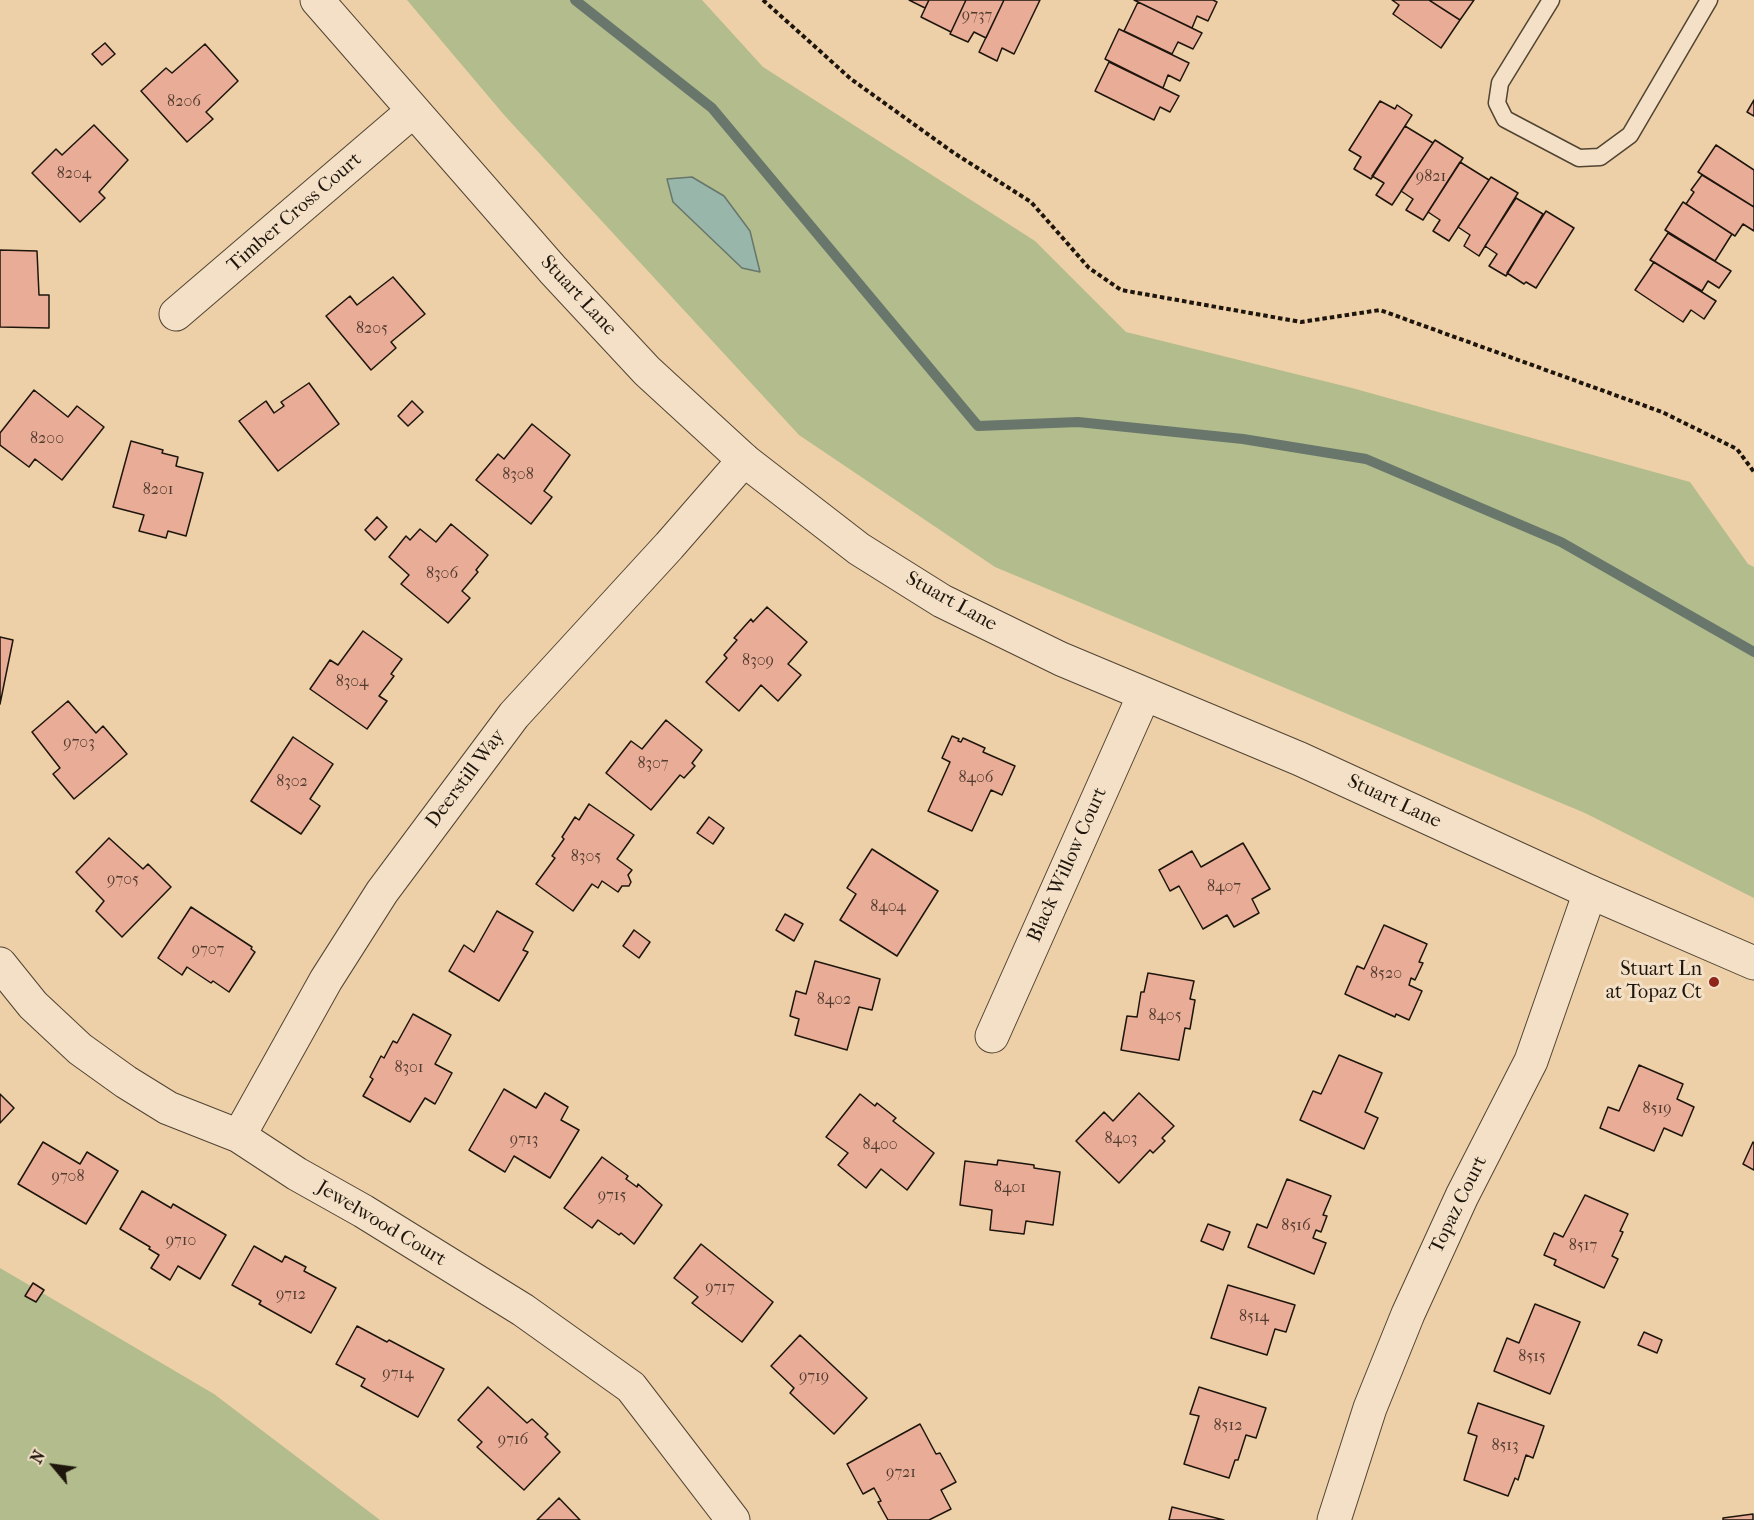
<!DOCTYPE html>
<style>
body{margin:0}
#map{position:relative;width:1754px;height:1520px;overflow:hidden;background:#edd0a8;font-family:"IM FELL French Canon",serif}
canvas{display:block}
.north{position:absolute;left:24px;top:1436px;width:60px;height:60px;-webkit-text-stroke:4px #f3e0c6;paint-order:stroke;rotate:299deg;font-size:16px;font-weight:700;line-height:24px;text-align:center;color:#1e150c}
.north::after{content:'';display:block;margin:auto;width:21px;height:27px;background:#1e150c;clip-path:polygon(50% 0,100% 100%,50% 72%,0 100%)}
</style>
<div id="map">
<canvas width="1754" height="1520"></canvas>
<div class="north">N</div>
</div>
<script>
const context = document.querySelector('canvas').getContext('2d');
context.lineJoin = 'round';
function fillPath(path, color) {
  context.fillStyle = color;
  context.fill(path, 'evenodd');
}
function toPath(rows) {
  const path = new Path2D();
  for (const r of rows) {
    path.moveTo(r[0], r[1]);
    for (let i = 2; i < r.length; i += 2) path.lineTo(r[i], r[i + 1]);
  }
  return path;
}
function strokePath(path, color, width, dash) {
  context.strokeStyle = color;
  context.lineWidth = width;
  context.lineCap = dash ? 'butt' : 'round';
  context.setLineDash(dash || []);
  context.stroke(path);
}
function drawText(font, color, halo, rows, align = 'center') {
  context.font = font + ' "IM FELL French Canon",serif';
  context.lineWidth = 6;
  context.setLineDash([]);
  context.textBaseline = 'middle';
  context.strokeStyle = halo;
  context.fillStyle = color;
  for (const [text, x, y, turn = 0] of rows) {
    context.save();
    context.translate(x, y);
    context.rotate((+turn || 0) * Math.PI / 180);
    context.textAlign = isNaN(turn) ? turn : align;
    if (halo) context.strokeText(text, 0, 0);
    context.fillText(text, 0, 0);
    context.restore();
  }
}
fillPath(toPath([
 [407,0,702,0,763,67,1035,241,1126,332,1352,388,1690,482,1748,564,1754,567,1754,898,1585,813,995,567,799,435,505,116],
 [0,1268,214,1394,380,1520,0,1520]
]), '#b2bc8c');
const water = toPath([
 [692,177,724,196,750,231,760,272,742,268,673,202,667,179,692,177]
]);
fillPath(water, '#99b6aa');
strokePath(water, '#68766b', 1.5);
strokePath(toPath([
 [575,0,712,108,978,426,1078,422,1243,439,1366,459,1561,542,1754,652]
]), '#68766b', 10);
const building = toPath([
 [909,0,929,0,925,8,909,0],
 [929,0,966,0,951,32,921,17,929,0],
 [966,0,1004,0,986,38,974,32,968,42,950,34,966,0],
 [1004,0,1040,0,1014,54,1002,48,997,61,979,52,1004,0],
 [1134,0,1213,0,1217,2,1208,21,1197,16,1192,28,1134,0],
 [1392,0,1429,0,1460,20,1441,48,1393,14,1399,5,1392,0],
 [1429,0,1474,0,1460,20,1429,0],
 [1138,2,1202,33,1193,49,1178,42,1172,54,1124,31,1138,2],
 [1119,29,1189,63,1180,81,1168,75,1163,88,1105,59,1119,29],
 [105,43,115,54,102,65,92,54,105,43],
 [205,44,238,81,206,112,213,119,187,142,141,91,166,68,172,73,205,44],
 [1109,62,1179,96,1170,112,1160,107,1154,120,1095,91,1109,62],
 [1754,100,1754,116,1747,112,1754,100],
 [1380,101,1395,109,1397,105,1412,115,1371,179,1354,169,1361,157,1349,150,1380,101],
 [94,125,128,160,99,192,105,198,80,222,32,173,56,149,62,155,94,125],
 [1405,126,1433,143,1392,205,1376,195,1384,183,1372,176,1405,126],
 [1435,140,1463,158,1423,220,1406,210,1413,199,1401,191,1435,140],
 [1716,145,1754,170,1754,207,1698,172,1716,145],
 [1460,162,1489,180,1449,241,1433,231,1440,220,1428,212,1460,162],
 [1702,175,1754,207,1754,231,1743,224,1735,236,1686,204,1694,192,1691,190,1702,175],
 [1491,177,1518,193,1479,256,1464,246,1470,235,1458,227,1491,177],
 [1516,198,1543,214,1506,276,1489,266,1497,254,1485,246,1516,198],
 [1683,202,1732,234,1715,261,1665,230,1683,202],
 [1546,211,1574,228,1536,288,1526,282,1524,284,1507,273,1546,211],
 [1668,233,1731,271,1719,288,1708,281,1702,291,1650,260,1668,233],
 [0,250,37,251,39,295,49,295,49,328,0,327,0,250],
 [1654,262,1716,301,1704,319,1691,310,1683,322,1635,290,1654,262],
 [393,277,425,314,391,342,396,348,371,370,326,316,350,296,357,305,393,277],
 [309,383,339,424,278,471,239,421,266,401,274,413,284,406,281,402,309,383],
 [34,390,68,417,77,406,104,427,62,480,35,459,29,467,0,445,0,433,34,390],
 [412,401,423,412,408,426,398,416,412,401],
 [532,424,570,455,544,491,552,497,531,524,476,480,498,454,504,459,532,424],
 [131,441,163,450,162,453,178,457,176,466,203,473,186,536,168,531,166,538,139,531,144,515,113,507,131,441],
 [377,517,387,527,375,540,365,530,377,517],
 [451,524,488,555,476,570,478,572,462,591,470,598,448,623,401,584,409,575,389,557,406,536,410,540,420,529,436,542,451,524],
 [767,607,807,642,788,664,801,675,778,701,761,685,739,711,706,682,727,658,724,655,737,640,734,638,751,619,753,622,767,607],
 [363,631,402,659,391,674,394,676,379,696,387,701,367,729,310,689,330,660,338,665,363,631],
 [0,637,13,640,0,704,0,637],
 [68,701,96,733,103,726,127,754,74,799,53,774,60,768,32,732,68,701],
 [666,720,702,750,692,763,695,766,684,778,680,775,651,810,606,773,631,741,642,749,666,720],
 [952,736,959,739,958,741,961,742,963,738,985,748,983,752,1015,766,1002,795,991,790,972,831,928,811,950,762,942,758,952,736],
 [293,737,333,764,310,799,320,806,301,834,251,801,293,737],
 [589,804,634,835,617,859,632,870,628,875,631,882,629,886,622,886,618,892,602,881,598,888,592,884,573,911,536,884,555,858,552,856,564,839,562,837,575,817,579,820,589,804],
 [709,817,724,828,713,844,697,833,709,817],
 [109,838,143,869,148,864,171,887,122,937,96,911,104,901,76,872,109,838],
 [1243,843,1270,889,1252,899,1259,913,1234,927,1227,915,1203,929,1179,886,1170,891,1159,870,1192,851,1201,867,1243,843],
 [872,849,938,891,897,956,840,920,856,894,847,888,872,849],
 [191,907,252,947,251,949,255,952,229,992,213,981,211,983,187,967,182,975,158,958,191,907],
 [497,911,533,932,523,950,528,952,499,1001,449,971,464,945,474,952,497,911],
 [785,914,803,924,794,941,776,930,785,914],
 [1384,925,1427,944,1419,962,1423,963,1415,980,1411,978,1409,985,1422,991,1409,1020,1396,1014,1395,1017,1345,994,1357,966,1364,969,1384,925],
 [634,930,650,942,639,958,623,946,634,930],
 [815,961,880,979,872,1010,859,1007,847,1050,795,1035,799,1019,790,1016,796,991,806,994,815,961],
 [1148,973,1194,981,1190,999,1195,1000,1190,1029,1185,1028,1179,1060,1121,1050,1127,1016,1137,1017,1141,992,1144,992,1148,973],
 [413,1014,451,1035,435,1064,452,1073,435,1104,425,1098,410,1122,363,1096,373,1079,370,1077,381,1056,384,1058,393,1041,397,1043,413,1014],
 [1339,1055,1382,1073,1365,1112,1378,1118,1364,1149,1300,1120,1313,1091,1321,1094,1339,1055],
 [1639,1065,1683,1084,1677,1099,1694,1107,1682,1136,1664,1128,1654,1151,1600,1128,1608,1107,1619,1111,1639,1065],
 [504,1089,536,1108,545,1093,568,1107,561,1120,579,1130,550,1178,514,1156,505,1172,469,1150,504,1089],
 [1139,1093,1174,1126,1162,1138,1165,1141,1153,1153,1150,1150,1119,1183,1076,1141,1104,1112,1113,1121,1139,1093],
 [0,1094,14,1108,0,1123,0,1094],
 [860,1094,875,1106,877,1103,896,1118,893,1121,934,1153,907,1190,881,1169,866,1188,838,1165,848,1153,826,1137,860,1094],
 [43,1142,80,1164,87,1152,118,1171,86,1224,18,1184,43,1142],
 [1753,1142,1754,1143,1754,1170,1743,1164,1753,1142],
 [602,1157,628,1176,626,1179,637,1187,638,1184,662,1205,634,1244,621,1233,619,1235,598,1220,592,1228,564,1208,602,1157],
 [998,1160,1034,1165,1034,1168,1060,1172,1053,1225,1026,1221,1024,1234,990,1230,992,1210,960,1205,965,1161,997,1165,998,1160],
 [1287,1179,1331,1196,1323,1215,1327,1216,1321,1232,1316,1230,1313,1238,1326,1243,1314,1274,1248,1247,1257,1224,1267,1228,1287,1179],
 [142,1191,171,1208,173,1204,226,1235,200,1279,178,1266,170,1280,151,1268,159,1255,149,1249,150,1247,120,1229,142,1191],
 [1585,1195,1628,1214,1620,1231,1623,1232,1612,1256,1618,1259,1604,1288,1554,1265,1556,1260,1544,1255,1554,1233,1563,1237,1585,1195],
 [1208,1224,1230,1232,1223,1250,1201,1241,1208,1224],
 [701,1244,773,1302,742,1342,692,1303,698,1297,674,1278,701,1244],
 [254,1246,282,1262,285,1256,306,1267,304,1271,336,1288,311,1333,259,1304,261,1301,232,1285,254,1246],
 [33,1283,44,1290,36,1302,25,1296,33,1283],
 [1228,1285,1295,1305,1286,1332,1275,1329,1267,1355,1211,1338,1228,1285],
 [1535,1304,1580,1322,1550,1394,1494,1371,1507,1338,1519,1343,1535,1304],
 [357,1326,387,1342,389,1340,444,1369,418,1417,361,1386,365,1379,336,1364,357,1326],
 [1644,1332,1662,1340,1657,1353,1638,1345,1644,1332],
 [800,1335,867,1398,834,1434,790,1393,794,1388,771,1366,800,1335],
 [488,1387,527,1423,532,1419,548,1434,545,1437,560,1452,524,1490,477,1447,482,1442,458,1420,488,1387],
 [1199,1387,1266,1408,1256,1438,1246,1435,1238,1460,1235,1460,1229,1478,1184,1464,1199,1416,1190,1414,1199,1387],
 [1478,1403,1544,1426,1533,1458,1526,1455,1518,1480,1515,1478,1508,1496,1464,1480,1477,1436,1468,1433,1478,1403],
 [920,1424,936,1454,940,1453,956,1482,941,1490,951,1509,929,1520,888,1520,878,1502,881,1501,874,1488,863,1494,847,1464,920,1424],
 [559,1498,580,1520,537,1520,559,1498],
 [1172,1507,1224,1520,1169,1520,1172,1507],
 [1753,1514,1753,1520,1723,1520,1723,1518,1753,1514]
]);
fillPath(building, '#e9ac97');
strokePath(building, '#1e150c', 1.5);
const service = toPath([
 [1551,0,1500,83,1497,103,1505,119,1579,158,1600,157,1630,135,1709,0]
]);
const minor = toPath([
 [176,314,413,111],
 [0,964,33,1005,80,1049,126,1082,168,1108,239,1136,297,1174,363,1211,523,1310,631,1387,733,1520],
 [992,1036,1144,695],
 [239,1136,326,980,382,892,514,715,669,546,744,460],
 [1334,1520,1370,1408,1408,1314,1462,1196,1531,1061,1590,892]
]);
const tertiary = toPath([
 [317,0,553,270,647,371,744,460,859,549,942,601,1061,659,1300,759,1590,892,1754,963]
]);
strokePath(service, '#524433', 19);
strokePath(minor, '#524433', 35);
strokePath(tertiary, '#524433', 35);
strokePath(toPath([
 [763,0,851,79,954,153,1031,202,1089,268,1121,290,1301,322,1380,310,1662,412,1737,449,1754,472]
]), '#1e150c', 4, [4.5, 3]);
strokePath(service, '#f3e0c6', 16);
strokePath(minor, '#f3e0c6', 33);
strokePath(tertiary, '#f3e0c6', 33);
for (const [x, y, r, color] of [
 [1714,982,6,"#8f2418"]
]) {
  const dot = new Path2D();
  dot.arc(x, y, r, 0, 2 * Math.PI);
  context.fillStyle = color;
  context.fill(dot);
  strokePath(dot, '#f3e0c6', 2);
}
drawText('16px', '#513b2f', null, [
 ["9737",977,16],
 ["8206",184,102],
 ["8204",74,174],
 ["9821",1431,177],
 ["8205",372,329],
 ["8200",47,439],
 ["8308",518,475],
 ["8201",158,490],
 ["8306",442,574],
 ["8309",758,661],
 ["8304",352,682],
 ["9703",79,743],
 ["8307",653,764],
 ["8406",976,778],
 ["8302",292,782],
 ["8305",586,857],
 ["9705",123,880],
 ["8407",1224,887],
 ["8404",888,907],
 ["9707",208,950],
 ["8520",1386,974],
 ["8402",834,1000],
 ["8405",1165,1016],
 ["8301",409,1068],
 ["8519",1657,1109],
 ["8403",1121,1139],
 ["9713",524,1140],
 ["8400",880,1145],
 ["9708",68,1177],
 ["8401",1010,1188],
 ["9715",612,1196],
 ["8516",1296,1226],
 ["9710",181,1241],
 ["8517",1583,1246],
 ["9717",720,1288],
 ["9712",291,1295],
 ["8514",1254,1317],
 ["8515",1532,1357],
 ["9714",398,1374],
 ["9719",814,1377],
 ["8512",1228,1426],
 ["9716",513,1440],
 ["8513",1505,1446],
 ["9721",901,1473]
]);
drawText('20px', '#1e150c', '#f3e0c6', [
 ["Timber Cross Court",295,213,-41],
 ["Stuart Lane",578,296,47],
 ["Stuart Lane",951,602,29],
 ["Deerstill Way",466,779,-53],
 ["Stuart Lane",1394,802,25],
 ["Black Willow Court",1068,865,-66],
 ["Topaz Court",1459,1205,-64],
 ["Jewelwood Court",381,1224,31]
]);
drawText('20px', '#1e150c', '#f3e0c6', [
 ["Stuart Ln",1702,970],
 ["at Topaz Ct",1702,993]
], 'right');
</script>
